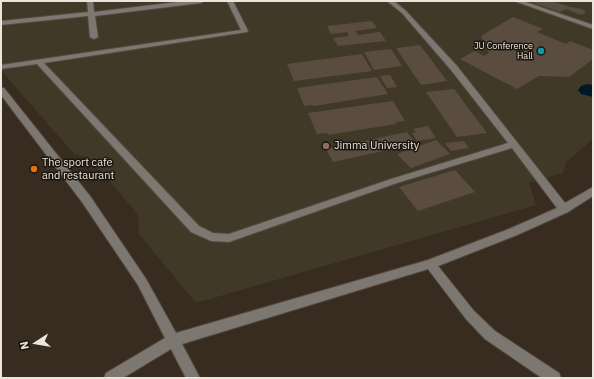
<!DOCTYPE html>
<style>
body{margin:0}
#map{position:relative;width:594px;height:379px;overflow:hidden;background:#372c1f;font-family:"IBM Plex Sans",sans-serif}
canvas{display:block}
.frame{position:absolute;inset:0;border:2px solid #ece5dc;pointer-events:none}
.north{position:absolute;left:16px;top:323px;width:40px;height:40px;-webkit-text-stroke:3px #1a160f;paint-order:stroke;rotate:258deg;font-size:11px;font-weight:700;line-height:16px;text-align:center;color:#ece5dc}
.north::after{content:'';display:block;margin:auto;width:14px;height:18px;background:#ece5dc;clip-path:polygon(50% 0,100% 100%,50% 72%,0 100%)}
</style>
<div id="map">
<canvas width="594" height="379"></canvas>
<div class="frame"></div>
<div class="north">N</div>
</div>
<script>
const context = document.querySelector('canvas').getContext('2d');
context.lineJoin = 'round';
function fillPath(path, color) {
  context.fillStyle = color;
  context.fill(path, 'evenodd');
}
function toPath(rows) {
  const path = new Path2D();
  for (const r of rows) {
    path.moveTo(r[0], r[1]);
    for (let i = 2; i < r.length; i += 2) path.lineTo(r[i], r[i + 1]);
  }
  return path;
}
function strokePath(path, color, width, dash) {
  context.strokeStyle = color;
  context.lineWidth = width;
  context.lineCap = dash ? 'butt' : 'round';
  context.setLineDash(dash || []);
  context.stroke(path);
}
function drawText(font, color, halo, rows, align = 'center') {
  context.font = font + ' "IBM Plex Sans",sans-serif';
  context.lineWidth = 3;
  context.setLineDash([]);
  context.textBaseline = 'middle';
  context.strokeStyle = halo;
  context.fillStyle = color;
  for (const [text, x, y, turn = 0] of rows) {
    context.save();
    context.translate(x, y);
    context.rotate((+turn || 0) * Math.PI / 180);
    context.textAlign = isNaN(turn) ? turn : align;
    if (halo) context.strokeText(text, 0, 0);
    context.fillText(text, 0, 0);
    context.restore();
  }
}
fillPath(toPath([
 [1,1,593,1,593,139,566,162,563,173,529,183,536,205,196,303,139,234,138,215,91,159,74,154,1,70,1,32,3,18,1,18]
]), '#413928');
fillPath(toPath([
 [588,84,593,85,593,97,581,94,578,90,581,86,588,84]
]), '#001827');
fillPath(toPath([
 [528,1,551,1,571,7,582,9,586,12,582,15,578,14,566,9,560,12],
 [513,17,543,29,537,32,566,44,570,41,593,50,593,59,569,77,539,76,517,89,460,59,475,51,484,56,489,53,481,36],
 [372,21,377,28,355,31,358,35,380,32,386,41,338,46,333,38,349,36,347,32,331,34,327,26],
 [420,45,447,81,421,85,396,48],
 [391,49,402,66,374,70,364,52],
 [362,54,372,71,294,81,287,64],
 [390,75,397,87,387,88,380,76],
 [377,77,388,94,314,106,313,105,304,106,297,88],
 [454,89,487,133,457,137,426,92],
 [393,101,405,121,396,122,396,124,328,135,327,133,317,134,308,113],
 [428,126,436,138,417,141,412,133,416,132,413,129],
 [407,132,416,144,333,162,326,149],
 [436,140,450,154,411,168,397,154],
 [464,141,469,148,451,151,445,143],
 [455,170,475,192,418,211,399,187]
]), '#5a4d3f');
const minor = toPath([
 [87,1,93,1,94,12,185,1,204,1,201,3,95,16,98,37,94,39,90,37,88,16,1,25,1,21,88,12,87,1],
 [227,1,233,1,248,31,247,32,44,63,199,226,213,233,229,234,391,179,508,143,451,70,402,13,387,1,394,1,406,11,457,66,565,203,593,187,593,196,568,212,517,235,438,266,474,311,495,331,559,373,561,378,542,378,485,339,466,319,428,269,182,344,200,378,186,378,171,349,123,378,104,378,106,373,165,338,138,285,82,202,1,95,1,88,4,88,90,196,146,279,176,333,428,260,509,229,557,208,512,148,397,183,229,242,211,241,191,232,37,64,1,69,1,65,241,30,227,1],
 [514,1,523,1,593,25,593,29,514,1]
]);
strokePath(minor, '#544a3d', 2);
fillPath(minor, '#7c7770');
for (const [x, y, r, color] of [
 [541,51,4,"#0f9aa8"],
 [326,146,4,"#8d6e63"],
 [34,169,4,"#e8710a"]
]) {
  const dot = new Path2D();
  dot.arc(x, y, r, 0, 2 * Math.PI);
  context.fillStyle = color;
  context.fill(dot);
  strokePath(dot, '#1a160f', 1.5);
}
drawText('9px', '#ece5dc', '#1a160f', [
 ["JU Conference",533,46],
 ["Hall",533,56]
], 'right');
drawText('11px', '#ece5dc', '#1a160f', [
 ["Jimma University",334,146],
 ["The sport cafe",42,163],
 ["and restaurant",42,176]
], 'left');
</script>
